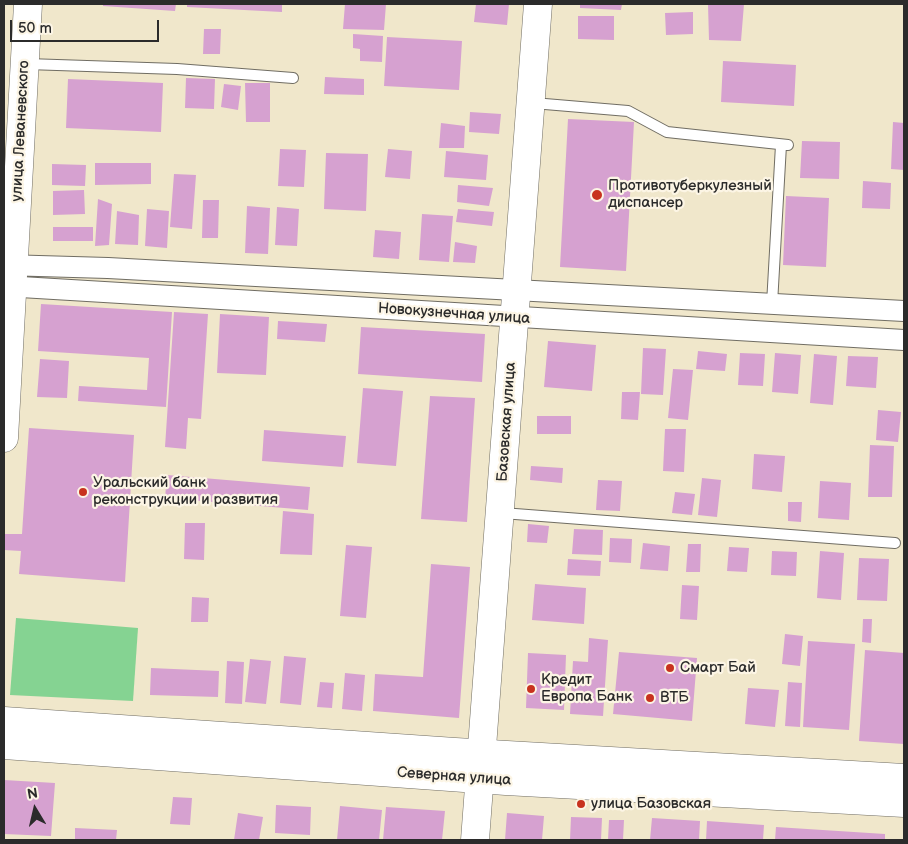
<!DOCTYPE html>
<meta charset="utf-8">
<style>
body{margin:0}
#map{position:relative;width:908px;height:844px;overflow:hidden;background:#f0e7cb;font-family:"Balsamiq Sans",sans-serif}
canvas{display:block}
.frame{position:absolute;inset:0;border:5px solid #2b2b2b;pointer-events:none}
.north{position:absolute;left:10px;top:784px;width:50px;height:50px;-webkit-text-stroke:4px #fcf5e5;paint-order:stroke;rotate:351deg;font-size:14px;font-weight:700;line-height:20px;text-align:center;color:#2b2b2b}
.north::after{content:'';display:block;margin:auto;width:18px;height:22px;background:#2b2b2b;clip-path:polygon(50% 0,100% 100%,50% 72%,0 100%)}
.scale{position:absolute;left:10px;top:20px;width:149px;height:22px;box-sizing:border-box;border:2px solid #2b2b2b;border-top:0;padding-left:6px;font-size:15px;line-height:18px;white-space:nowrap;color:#2b2b2b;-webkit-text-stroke:4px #fcf5e5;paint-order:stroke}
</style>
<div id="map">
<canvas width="908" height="844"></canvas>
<div class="frame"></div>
<div class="north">N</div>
<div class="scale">50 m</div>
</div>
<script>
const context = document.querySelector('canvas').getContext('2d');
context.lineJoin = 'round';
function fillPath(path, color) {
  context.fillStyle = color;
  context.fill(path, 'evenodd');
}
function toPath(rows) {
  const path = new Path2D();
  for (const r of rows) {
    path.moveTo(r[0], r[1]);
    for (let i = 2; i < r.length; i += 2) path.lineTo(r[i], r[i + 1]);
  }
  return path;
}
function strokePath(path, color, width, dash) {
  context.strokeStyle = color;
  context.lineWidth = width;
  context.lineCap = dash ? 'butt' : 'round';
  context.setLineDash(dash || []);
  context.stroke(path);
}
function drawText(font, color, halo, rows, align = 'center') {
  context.font = font + ' "Balsamiq Sans",sans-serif';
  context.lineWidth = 4.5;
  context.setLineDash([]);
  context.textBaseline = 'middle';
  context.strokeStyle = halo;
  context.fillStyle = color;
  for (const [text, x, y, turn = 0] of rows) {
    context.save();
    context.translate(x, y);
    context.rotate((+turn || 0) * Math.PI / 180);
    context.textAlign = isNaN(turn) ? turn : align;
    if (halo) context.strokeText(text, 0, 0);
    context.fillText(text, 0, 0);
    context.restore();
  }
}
fillPath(toPath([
 [16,618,138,628,133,701,10,695]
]), '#85d392');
fillPath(toPath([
 [103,4,176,4,175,11,103,6],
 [187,4,282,4,282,12,187,7],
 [345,4,386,4,384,30,343,29],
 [476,4,509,4,507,25,474,22],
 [580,4,622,4,621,10,580,8],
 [708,4,744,4,741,41,709,40],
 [693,12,693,34,666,35,665,13],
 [578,16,614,16,614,40,578,39],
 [204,29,221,29,220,54,203,54],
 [353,34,383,36,382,62,360,61,360,49,353,48],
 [387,37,462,41,459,90,384,86],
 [723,61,796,65,794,106,721,102],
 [325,77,364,79,364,95,324,94],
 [186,78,215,79,214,109,185,108],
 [68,79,163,83,161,132,66,128],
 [245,83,270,83,270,122,246,122],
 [224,84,241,86,238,110,221,107],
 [470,112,501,114,499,134,469,132],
 [568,119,634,122,626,271,560,267],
 [893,122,904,123,904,170,891,169],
 [441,123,465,126,464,148,439,148],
 [802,141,840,142,839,179,800,178],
 [280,149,306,150,304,187,278,186],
 [388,149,412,151,410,179,385,177],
 [446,151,488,155,486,180,444,177],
 [326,153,368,154,366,211,324,209],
 [95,163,151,163,151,184,95,185],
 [52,164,86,165,85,186,52,185],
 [174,174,196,175,192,229,170,227],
 [863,181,891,183,890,209,862,208],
 [458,185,493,188,489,206,457,202],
 [84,190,85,214,53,215,53,191],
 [786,196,829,198,826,267,783,265],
 [98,199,112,204,109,245,95,246],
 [203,200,219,200,218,238,202,238],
 [247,206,270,208,268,254,245,253],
 [277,207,299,209,297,246,275,245],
 [147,209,169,211,167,248,145,246],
 [458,209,494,212,492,226,456,222],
 [117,211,139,215,138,245,115,244],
 [422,214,453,216,449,262,419,260],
 [53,227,93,227,93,241,53,241],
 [375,230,401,232,399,259,373,257],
 [455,242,477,246,475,263,453,262],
 [41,304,172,312,166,407,78,401,79,386,147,390,149,358,38,351],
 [174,312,208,314,201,419,188,418,186,449,165,447],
 [220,314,269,317,266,375,217,373],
 [278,321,327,324,325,342,277,339],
 [361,327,485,334,482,382,358,374],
 [548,341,596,345,592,391,544,387],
 [643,348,666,349,663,395,641,394],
 [698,351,727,354,725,371,696,369],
 [740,353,765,354,763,386,738,385],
 [775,353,801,355,798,394,772,392],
 [814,354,837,356,833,405,810,403],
 [848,356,878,357,876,388,846,386],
 [40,359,69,361,67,398,37,397],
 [673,369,693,370,688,420,668,418],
 [363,388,403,391,396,466,357,463],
 [622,392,640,392,638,420,621,419],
 [430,396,475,398,467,522,421,519],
 [878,410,901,412,898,442,876,440],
 [537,416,571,416,571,434,537,434],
 [29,428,134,435,125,582,19,574,21,551,4,550,4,534,22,534],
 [665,429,686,429,684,472,663,471],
 [264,430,346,436,343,467,262,461],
 [870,445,894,446,892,497,868,497],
 [754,454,785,456,782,492,752,489],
 [531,466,563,468,562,483,530,480],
 [167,475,310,487,308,510,165,498],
 [702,478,721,480,717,517,698,515],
 [598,480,622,481,620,511,596,510],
 [820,481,851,483,849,520,818,518],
 [675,492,695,494,692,515,672,513],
 [788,502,802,502,801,522,788,521],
 [283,511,314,514,312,555,280,554],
 [185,523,205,523,204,560,184,559],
 [528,524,549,526,547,543,527,542],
 [574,529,603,530,602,555,572,554],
 [610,538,632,539,631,563,609,562],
 [643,543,670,546,668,571,640,569],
 [688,544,701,544,700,572,686,572],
 [346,545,372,547,366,618,340,616],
 [729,547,749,548,747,572,727,571],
 [772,551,797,552,796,576,771,575],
 [820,551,844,553,841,600,817,598],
 [859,558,889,559,887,601,857,600],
 [568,559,601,561,600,576,567,575],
 [431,564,470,567,459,718,373,711,375,674,423,677],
 [535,584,586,588,584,624,532,620],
 [682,585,699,586,697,620,680,619],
 [192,597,209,598,208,622,191,622],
 [863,619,872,619,871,643,862,642],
 [785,634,803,636,800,666,782,664],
 [589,638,608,640,603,716,570,714,573,661,588,662],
 [808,641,855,644,849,730,803,727],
 [865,650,904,653,904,744,859,741],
 [619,652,697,658,692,721,613,714],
 [528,653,566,655,564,710,526,708],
 [284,656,306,658,301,705,280,703],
 [250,659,271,661,266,704,245,702],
 [227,661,244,662,242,704,225,703],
 [151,668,219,671,218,697,150,695],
 [345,673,365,675,362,711,342,709],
 [320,682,334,683,332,708,317,707],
 [788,682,802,683,800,727,785,726],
 [748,688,779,690,775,727,745,724],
 [4,780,55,783,51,836,4,834],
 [173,797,192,798,190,825,170,824],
 [276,805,311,807,310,835,275,833],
 [340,806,382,810,379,840,337,840],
 [386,807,445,811,442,840,383,840],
 [238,813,263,817,259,840,234,840],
 [507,813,544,816,542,840,505,840],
 [571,817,602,818,601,840,570,840],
 [652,818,700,821,699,840,650,840],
 [609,820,624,820,623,840,608,840],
 [707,821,764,825,763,840,706,840],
 [776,827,885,834,885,840,775,840],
 [75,828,117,830,116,840,75,840]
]), '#d6a1d0');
const lane = toPath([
 [27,64,177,69,293,78],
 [533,103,628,111,667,132,788,145],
 [772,304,781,145],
 [502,513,895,543]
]);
const street = toPath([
 [4,265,108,268,904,311],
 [4,286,904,340]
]);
const secondary = toPath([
 [4,438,28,4],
 [475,840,538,4]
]);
const primary = toPath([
 [4,721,455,752,904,778],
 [4,745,506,781,904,803]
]);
strokePath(lane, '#706d63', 12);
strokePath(street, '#706d63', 22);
strokePath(secondary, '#706d63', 29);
strokePath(primary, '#706d63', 29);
strokePath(lane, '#fff', 10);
strokePath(street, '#fff', 20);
strokePath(secondary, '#fff', 28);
strokePath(primary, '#fff', 28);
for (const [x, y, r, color] of [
 [597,195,6,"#c8321e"],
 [83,492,5,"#c8321e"],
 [670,668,5,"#c8321e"],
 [531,689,5,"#c8321e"],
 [650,698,5,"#c8321e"],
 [581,804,5,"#c8321e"]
]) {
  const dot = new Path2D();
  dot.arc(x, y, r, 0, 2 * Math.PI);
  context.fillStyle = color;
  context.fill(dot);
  strokePath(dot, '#fcf5e5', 2);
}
drawText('15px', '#2b2b2b', '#fcf5e5', [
 ["улица Леваневского",21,131,-87],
 ["Новокузнечная улица",454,314,4],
 ["Базовская улица",507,422,-86],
 ["Северная улица",454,777,4]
]);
drawText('15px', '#2b2b2b', '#fcf5e5', [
 ["Противотуберкулезный",608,186],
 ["диспансер",608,203],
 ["Уральский банк",93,483],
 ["реконструкции и развития",93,500],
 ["Смарт Бай",680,668],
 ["Кредит",541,680],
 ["Европа Банк",541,697],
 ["ВТБ",660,698],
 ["улица Базовская",591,804]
], 'left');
</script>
